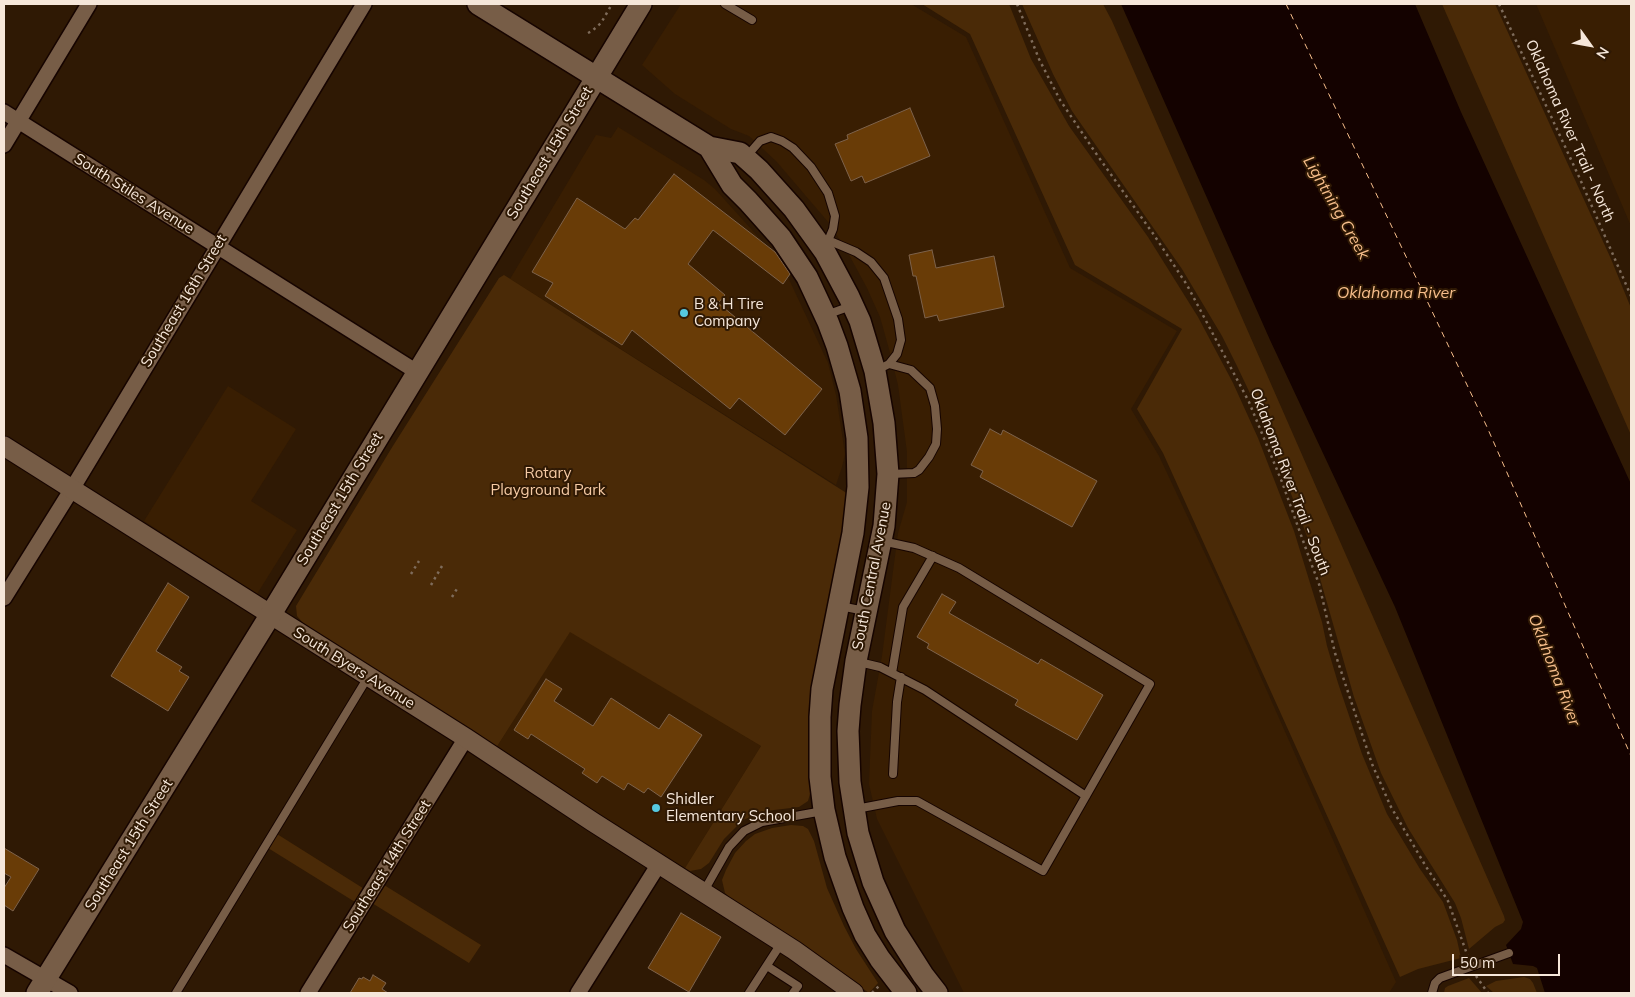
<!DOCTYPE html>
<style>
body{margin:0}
#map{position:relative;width:1635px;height:997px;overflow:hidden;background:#2f1904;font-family:Mulish,sans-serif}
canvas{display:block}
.frame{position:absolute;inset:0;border:5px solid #f6e7da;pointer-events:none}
.north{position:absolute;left:1565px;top:20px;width:50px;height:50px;-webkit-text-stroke:4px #2f1904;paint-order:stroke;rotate:122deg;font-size:14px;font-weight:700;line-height:20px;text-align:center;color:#f6e7da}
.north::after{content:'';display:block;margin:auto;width:18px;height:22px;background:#f6e7da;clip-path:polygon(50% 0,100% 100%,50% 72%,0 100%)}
.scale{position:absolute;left:1452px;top:954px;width:108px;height:22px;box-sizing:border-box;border:2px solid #f6e7da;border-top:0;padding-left:6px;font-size:15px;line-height:18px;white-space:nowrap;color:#f6e7da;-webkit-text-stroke:4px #2f1904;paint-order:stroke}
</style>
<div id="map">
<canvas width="1635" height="997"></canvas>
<div class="frame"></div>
<div class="north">N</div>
<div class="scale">50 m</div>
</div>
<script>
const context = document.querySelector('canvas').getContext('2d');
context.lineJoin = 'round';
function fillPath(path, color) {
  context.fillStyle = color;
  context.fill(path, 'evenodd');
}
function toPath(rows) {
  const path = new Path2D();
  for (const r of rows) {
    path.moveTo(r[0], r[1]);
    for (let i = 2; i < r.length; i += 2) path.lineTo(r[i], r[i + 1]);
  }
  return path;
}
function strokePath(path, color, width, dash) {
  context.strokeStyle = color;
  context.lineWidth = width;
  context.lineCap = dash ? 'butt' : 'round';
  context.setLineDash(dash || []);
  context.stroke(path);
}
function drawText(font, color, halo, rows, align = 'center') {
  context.font = font + ' Mulish,sans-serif';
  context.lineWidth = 4;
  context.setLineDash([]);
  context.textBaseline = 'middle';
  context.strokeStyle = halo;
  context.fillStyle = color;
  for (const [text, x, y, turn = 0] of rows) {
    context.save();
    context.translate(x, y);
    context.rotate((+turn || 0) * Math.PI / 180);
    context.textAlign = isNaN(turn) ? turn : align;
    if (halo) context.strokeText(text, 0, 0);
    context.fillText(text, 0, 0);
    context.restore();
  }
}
fillPath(toPath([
 [681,4,911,4,966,37,1070,268,1177,331,1131,409,1159,456,1224,594,1396,982,1389,993,964,993,877,819,869,784,872,711,882,656,898,533,907,502,907,452,898,385,889,349,880,317,867,288,847,251,829,223,776,161,749,136,731,129,675,94,642,65],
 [1536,4,1631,4,1631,226],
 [618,127,704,180,715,189,770,250,787,275,828,363,836,395,845,454,842,467,836,485,510,279,596,135,611,138],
 [228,386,296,429,251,501,297,530,257,594,144,521],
 [570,631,761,746,685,868,496,748]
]), '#391e02');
fillPath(toPath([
 [922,4,1009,4,1031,59,1069,126,1148,237,1198,317,1233,383,1258,438,1294,531,1322,622,1327,646,1338,683,1362,754,1387,814,1420,869,1443,902,1457,940,1461,958,1418,969,1400,977,1163,453,1137,409,1182,329,1075,265,970,34],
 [1022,4,1103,4,1112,21,1504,916,1505,920,1503,923,1495,927,1469,949,1461,918,1455,903,1408,828,1381,773,1354,697,1311,547,1266,427,1237,366,1222,336,1182,269,1072,111,1053,74],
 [1442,4,1495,4,1611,259,1631,308,1631,435],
 [504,275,848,494,839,558,820,639,812,689,808,738,811,790,808,801,799,807,766,811,743,820,724,839,709,863,701,869,690,871,685,868,761,746,570,632,496,748,303,623,297,616,296,606,391,449,499,278],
 [791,825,803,826,808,829,814,841,827,888,844,926,856,949,878,983,869,993,828,963,732,900,725,893,722,880,726,870,735,853,746,841,755,834,772,828],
 [277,834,377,897,384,885,481,945,469,963,359,895,355,902,268,848],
 [1524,977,1530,979,1533,983,1537,993,1494,993,1486,986,1496,981],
 [1469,978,1482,993,1444,993,1445,988,1448,986]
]), '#4a2a07');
fillPath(toPath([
 [1121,4,1415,4,1461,112,1631,484,1631,993,1545,993,1537,968,1533,966,1513,964,1506,945,1521,929,1523,922,1395,607,1270,340]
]), '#140200');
strokePath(toPath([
 [1286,4,1487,427,1631,756]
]), '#f7be8b', 1, [6, 5]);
const building = toPath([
 [910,108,930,156,865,183,862,176,851,181,835,144,848,139,847,135,910,108],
 [674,174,775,252,790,274,783,284,713,230,688,264,725,295,718,303,822,389,785,435,739,398,730,409,632,330,622,345,545,296,553,283,532,272,577,198,625,229,635,218,638,220,674,174],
 [932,250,936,268,994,256,1004,307,939,321,937,315,925,318,916,276,913,276,909,255,932,250],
 [990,429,1001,435,1003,430,1097,481,1072,527,980,477,983,471,971,465,990,429],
 [168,583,189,597,156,651,182,667,179,671,189,677,168,711,111,676,168,583],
 [942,594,956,602,949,613,1038,664,1041,659,1103,695,1077,740,1015,705,1018,700,927,648,929,644,917,637,942,594],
 [546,679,562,689,554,701,593,726,611,698,659,729,669,714,702,735,661,797,648,788,644,793,628,783,624,790,602,776,597,783,582,773,585,769,531,734,528,739,514,730,546,679],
 [4,848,39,869,13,911,4,905,4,888,11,877,4,873,4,848],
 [681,913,721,937,689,992,648,968,681,913],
 [373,975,386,983,382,989,388,993,350,993,359,978,362,979,363,977,370,981,373,975]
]);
fillPath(building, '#693c07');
strokePath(building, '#7d624b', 1);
const service = toPath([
 [725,4,752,20],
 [747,156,760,141,771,137,782,141,793,148,811,167,828,193,835,216,833,229,825,248],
 [830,241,856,252,871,262,884,278,898,319,901,340,897,354,889,364,877,370],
 [826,315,851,306],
 [889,364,911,370,930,388,935,406,937,429,936,444,929,457,919,470,914,473,891,474],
 [840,606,865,611],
 [859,662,880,667,925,690,1086,796],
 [892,673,903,607,933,556],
 [893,774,897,702,901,677],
 [856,809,898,801,917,801,1043,871,1150,684,959,568,914,548,882,541],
 [704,891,729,847,744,831,762,822,823,811],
 [767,966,798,986,793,993],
 [176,993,368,677],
 [749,993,782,942],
 [1432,993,1435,983,1440,978,1509,953]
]);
const minor = toPath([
 [4,112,417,372],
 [4,145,89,4],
 [4,598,72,489,364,4],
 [4,955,70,993],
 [308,993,466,738],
 [578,993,659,864]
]);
const tertiary = toPath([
 [4,446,466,738,593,822,794,950,854,993]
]);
const secondary = toPath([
 [478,4,709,147,740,153,759,170,794,209,825,252,849,297,860,321,875,371,884,423,888,474,884,526,856,661,850,705,848,731,850,782,858,833,873,882,895,931,923,975,937,993],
 [709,147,732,185,748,201,781,238,807,277,828,322,837,346,850,391,857,438,858,487,853,533,822,689,820,717,820,777,824,810,835,857,853,908,865,935,880,959,906,993],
 [37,993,271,614,641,4]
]);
strokePath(service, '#160400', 10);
strokePath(minor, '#160400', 18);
strokePath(tertiary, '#160400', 21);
strokePath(secondary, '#160400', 24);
strokePath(toPath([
 [1017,4,1039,59,1060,100,1095,152,1154,235,1187,285,1249,402,1282,482,1311,563,1319,584,1335,653,1372,764,1391,807,1425,865,1448,901,1468,957],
 [1499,4,1580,179,1631,296],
 [588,33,592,31,601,23,612,4],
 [411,574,419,561],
 [431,585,442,566],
 [452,597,458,587],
 [1476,976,1488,993],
 [872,993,879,986]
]), '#7f6c5b', 2.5, [2.5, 4]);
strokePath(service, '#775d47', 8);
strokePath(minor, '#775d47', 15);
strokePath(tertiary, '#775d47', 19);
strokePath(secondary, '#775d47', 21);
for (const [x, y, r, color] of [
 [684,313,5,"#56c9e0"],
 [656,808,5,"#56c9e0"]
]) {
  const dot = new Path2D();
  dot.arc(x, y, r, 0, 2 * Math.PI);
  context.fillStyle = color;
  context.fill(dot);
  strokePath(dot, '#2f1904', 2);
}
drawText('15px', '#f6e7da', '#2f1904', [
 ["Oklahoma River Trail - North",1570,131,66],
 ["Southeast 15th Street",550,153,-59],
 ["South Stiles Avenue",134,194,32],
 ["Southeast 16th Street",184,301,-59],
 ["Oklahoma River Trail - South",1290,482,69],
 ["Southeast 15th Street",340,499,-59],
 ["South Central Avenue",872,576,-79],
 ["South Byers Avenue",354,668,32],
 ["Southeast 15th Street",129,845,-58],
 ["Southeast 14th Street",387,866,-58]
]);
drawText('15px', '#f6e7da', '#2f1904', [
 ["B & H Tire",694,304],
 ["Company",694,321],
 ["Shidler",666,799],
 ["Elementary School",666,816]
], 'left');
drawText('15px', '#f5caa4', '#2f1904', [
 ["Rotary",548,473],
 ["Playground Park",548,490]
]);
drawText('italic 16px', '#f7be8b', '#2f1904', [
 ["Lightning Creek",1336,208,60],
 ["Oklahoma River",1396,293],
 ["Oklahoma River",1554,670,69]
]);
</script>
